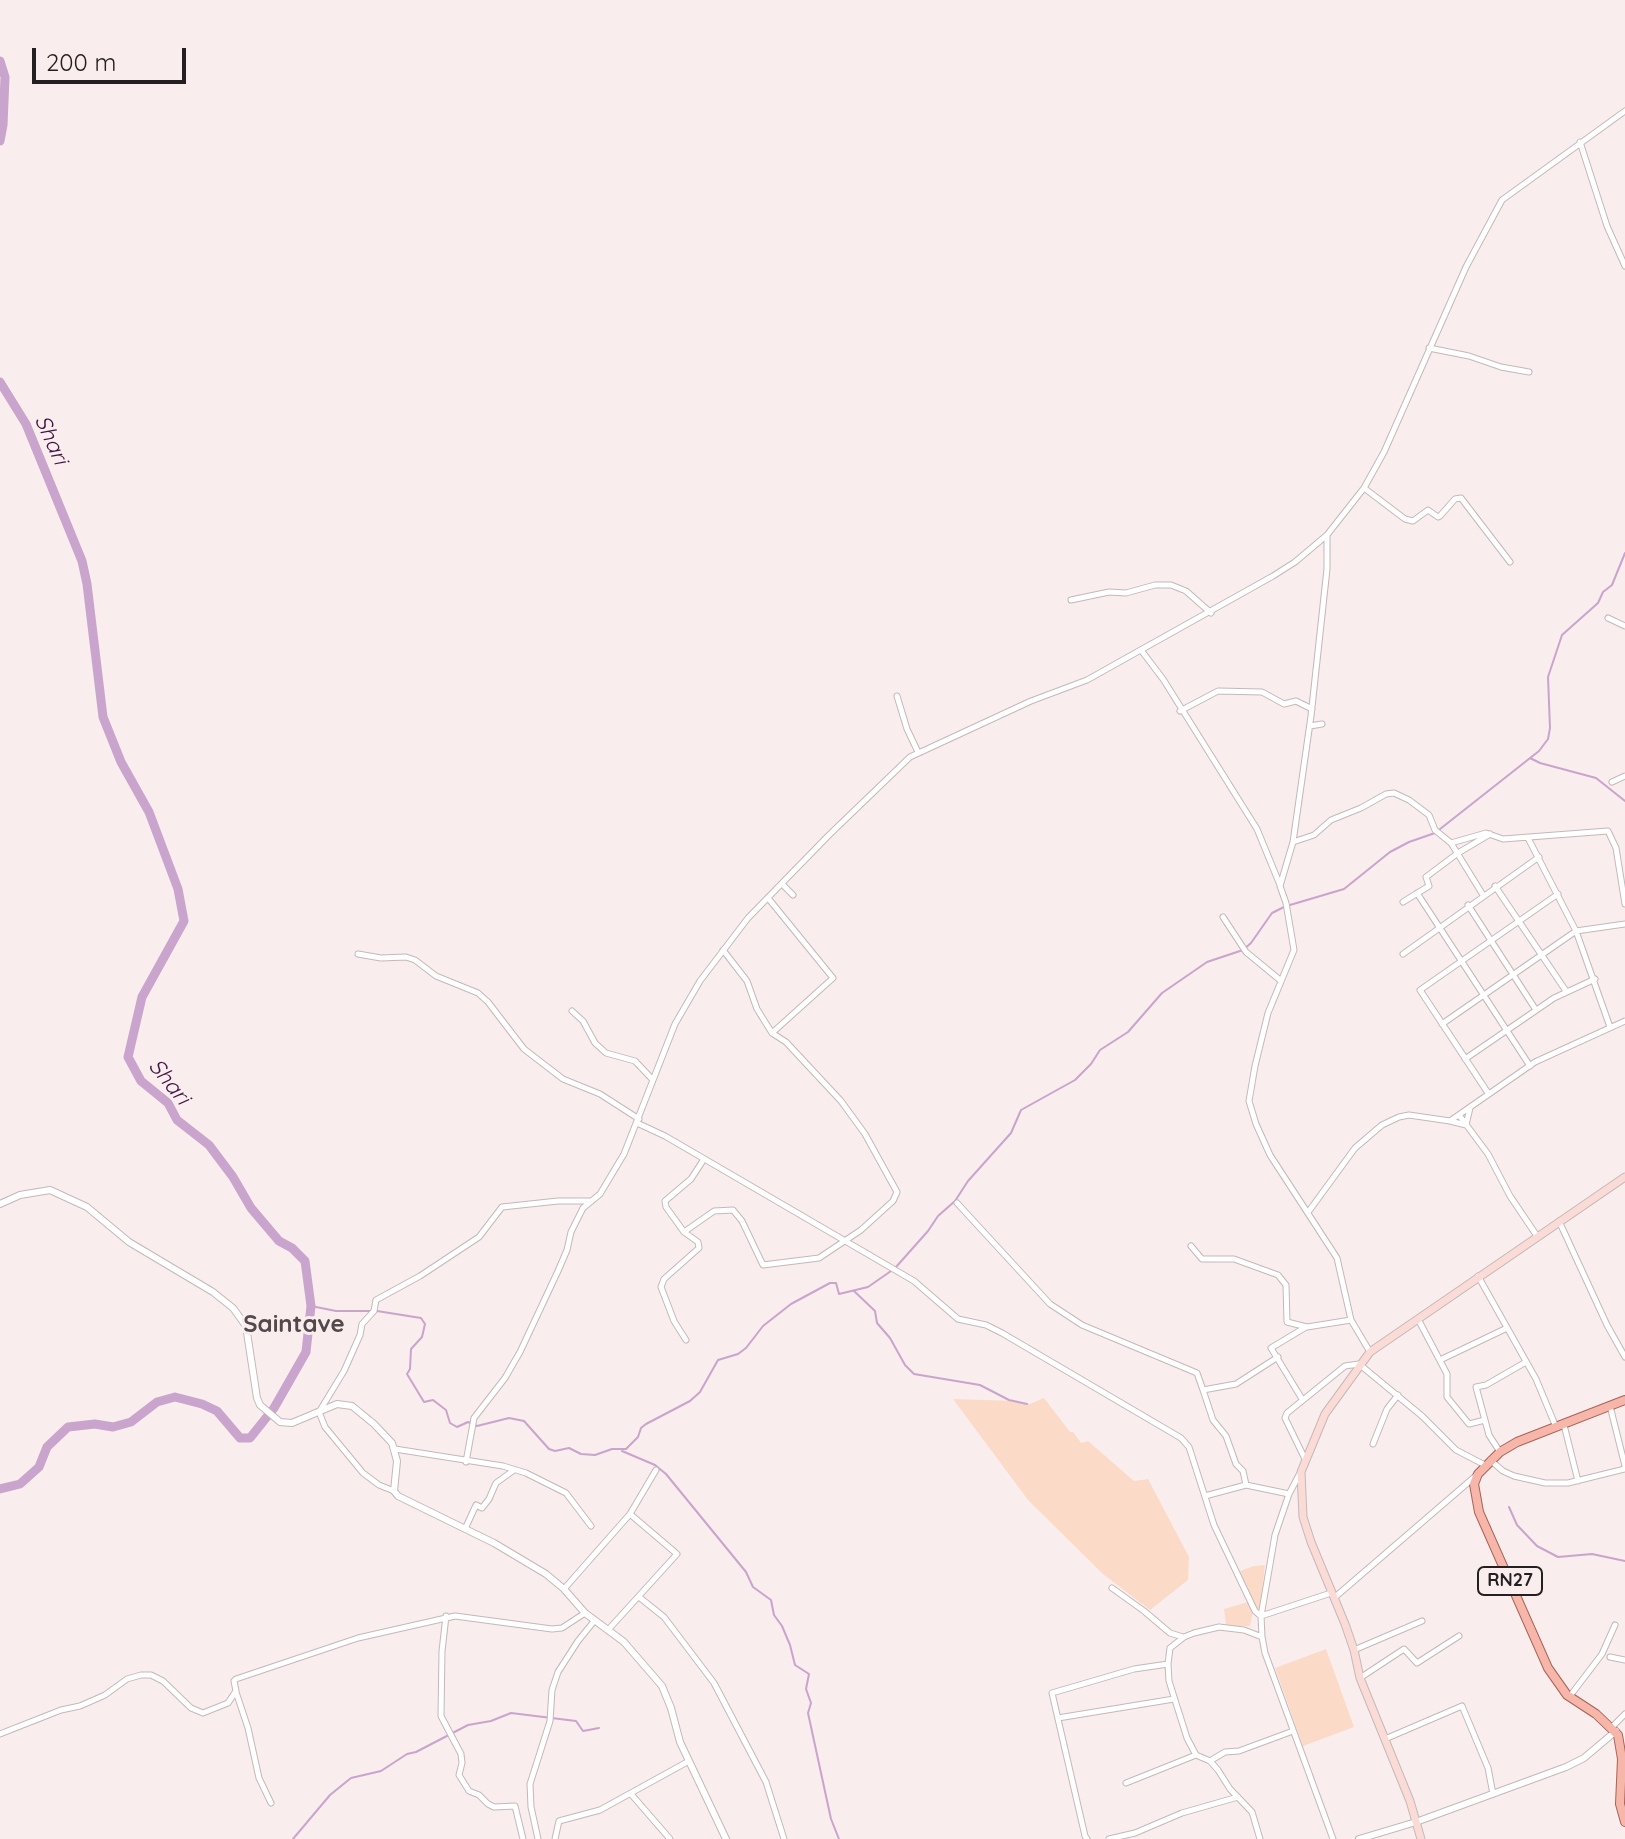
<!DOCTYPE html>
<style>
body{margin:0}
#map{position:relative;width:1625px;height:1839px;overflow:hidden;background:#faedee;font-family:Quicksand,sans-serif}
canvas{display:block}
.scale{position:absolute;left:32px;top:48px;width:154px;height:36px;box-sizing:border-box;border:4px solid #241f20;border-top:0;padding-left:10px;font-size:24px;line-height:28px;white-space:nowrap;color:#241f20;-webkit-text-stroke:6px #faedee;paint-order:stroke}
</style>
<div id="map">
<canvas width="1625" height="1839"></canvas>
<div class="scale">200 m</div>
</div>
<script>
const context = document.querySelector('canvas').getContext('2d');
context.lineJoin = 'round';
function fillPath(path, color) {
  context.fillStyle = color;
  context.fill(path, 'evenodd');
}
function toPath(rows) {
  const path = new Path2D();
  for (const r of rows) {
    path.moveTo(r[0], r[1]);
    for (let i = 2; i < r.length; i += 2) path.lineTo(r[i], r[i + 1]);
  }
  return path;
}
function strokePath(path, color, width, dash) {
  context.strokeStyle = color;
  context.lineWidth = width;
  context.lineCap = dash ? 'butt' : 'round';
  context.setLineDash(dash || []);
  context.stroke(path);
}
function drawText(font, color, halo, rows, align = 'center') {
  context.font = font + ' Quicksand,sans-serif';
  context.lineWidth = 6;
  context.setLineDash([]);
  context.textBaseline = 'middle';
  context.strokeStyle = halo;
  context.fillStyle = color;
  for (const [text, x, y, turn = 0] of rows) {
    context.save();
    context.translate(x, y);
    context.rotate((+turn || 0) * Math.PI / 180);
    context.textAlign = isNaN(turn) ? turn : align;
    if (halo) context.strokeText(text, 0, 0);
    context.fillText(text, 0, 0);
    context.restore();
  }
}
fillPath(toPath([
 [1044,1398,1070,1432,1073,1432,1081,1443,1088,1441,1134,1481,1148,1479,1189,1557,1188,1580,1150,1610,1103,1574,1028,1500,953,1399,1014,1401,1030,1404],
 [1265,1565,1260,1608,1256,1609,1240,1571,1254,1566],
 [1248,1602,1253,1611,1250,1626,1226,1626,1224,1609],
 [1326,1649,1354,1727,1303,1746,1275,1668]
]), '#fbdbc8');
strokePath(toPath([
 [1530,758,1540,763,1596,778,1625,801],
 [1290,905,1344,889,1390,852,1409,842,1435,833,1539,751,1548,739,1550,728,1548,677,1562,635,1598,603,1603,592,1612,585,1625,553],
 [896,1267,928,1231,938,1216,955,1201,968,1181,1011,1133,1021,1110,1075,1080,1091,1064,1100,1050,1128,1032,1162,993,1207,962,1243,950,1251,943,1272,913,1284,907],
 [854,1291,875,1311,877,1323,890,1338,905,1365,914,1374,980,1385,1009,1400,1027,1404],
 [311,1306,336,1311,370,1311],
 [377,1311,421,1318,425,1324,422,1337,411,1349,410,1369,407,1374,424,1402,433,1400,446,1410,450,1423,457,1427,468,1422,477,1426,509,1418,524,1421,549,1449,555,1451,569,1448,581,1454,595,1455,612,1449,626,1449,638,1437,641,1428,646,1424,690,1401,700,1392,718,1360,738,1354,746,1348,763,1326,791,1304,830,1283,836,1283,839,1294,868,1287,891,1271],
 [622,1451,655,1465,666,1474,746,1572,753,1587,771,1600,774,1615,782,1626,790,1645,795,1665,809,1674,806,1689,811,1703,808,1713,831,1819,839,1839],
 [1509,1507,1517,1525,1537,1546,1558,1557,1592,1554,1625,1561],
 [293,1839,330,1795,351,1778,381,1771,407,1754,416,1752,468,1725,491,1721,511,1713,576,1721,583,1731,599,1728]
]), '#c9a4cc', 2);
strokePath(toPath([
 [0,61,5,77,3,125,0,141],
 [0,382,26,424,82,561,87,584,103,717,121,762,149,812,178,889,184,921,142,997,128,1057,141,1081,168,1103,177,1120,209,1145,233,1177,251,1208,279,1241,292,1248,305,1261,311,1306,306,1352,274,1408,250,1438,240,1438,217,1411,202,1404,175,1397,157,1402,131,1422,113,1427,95,1424,68,1427,47,1447,39,1467,20,1484,0,1489]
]), '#c9a4cc', 9);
const minor = toPath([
 [1580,142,1607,226,1625,266],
 [1429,348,1469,356,1501,367,1529,372],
 [1364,488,1405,519,1413,521,1428,510,1438,517,1440,516,1455,499,1461,498,1510,562],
 [1327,535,1327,569,1311,716,1293,842,1280,886,1286,903,1294,950,1268,1013,1255,1066,1249,1101,1256,1124,1270,1155,1337,1258,1351,1320,1370,1352],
 [1071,600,1109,592,1126,593,1155,585,1171,585,1186,591,1211,613],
 [1608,618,1625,626],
 [1141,650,1163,679,1257,829,1280,885],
 [897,696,907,729,918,752],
 [1180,711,1218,691,1262,692,1284,704,1296,701,1312,709],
 [1310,726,1322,724],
 [1612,782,1625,776],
 [1528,838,1576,931,1610,1027],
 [1293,842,1314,835,1331,820,1361,808,1386,794,1394,793,1409,800,1429,815,1435,830,1451,843,1486,833,1503,839,1608,831,1616,848,1625,904],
 [1451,843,1483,895],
 [783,885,793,895],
 [1495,886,1566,991],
 [1417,893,1530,1066],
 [768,898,833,978,772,1033],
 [1403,902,1429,886,1426,877,1458,853,1490,834],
 [1468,905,1536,1010],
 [1223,917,1246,952,1280,980],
 [358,954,381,958,406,957,415,960,436,976,478,993,488,1002,524,1049,563,1079,600,1094,639,1119],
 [1403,954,1539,857],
 [572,1011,583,1021,595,1043,606,1053,635,1061,653,1080],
 [1442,1024,1576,931,1625,924],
 [1465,1059,1554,998,1595,979],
 [1488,1093,1420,990,1558,894],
 [1459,1115,1488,1154,1510,1196,1537,1236],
 [1450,1121,1466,1125,1470,1108],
 [637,1123,665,1136,914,1281,958,1319,986,1325,1002,1333,1181,1438,1189,1447,1214,1525,1255,1611,1261,1616,1331,1593],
 [957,1203,1050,1304,1082,1325,1197,1373,1203,1390],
 [1309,1211,1355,1148,1382,1125,1399,1117,1409,1115,1450,1121,1535,1062,1625,1021],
 [1559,1221,1607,1325,1625,1357],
 [684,1232,714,1211,733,1210,742,1221,763,1265,819,1258,861,1230,893,1201,897,1192,865,1134,841,1101,786,1042,772,1033,757,1009,747,981,723,950],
 [1191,1246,1202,1259,1234,1259,1278,1275,1286,1285,1287,1322,1307,1327,1351,1320],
 [1478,1276,1536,1379,1556,1427],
 [1418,1319,1447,1374,1447,1397,1469,1424,1485,1420],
 [686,1340,674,1321,661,1287,664,1279,699,1248,698,1242,684,1232,666,1207,665,1201,691,1179,704,1159],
 [1440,1360,1507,1328],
 [1302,1399,1271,1348,1306,1327],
 [1610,1406,1625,1466],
 [1564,1425,1578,1481],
 [1373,1444,1387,1409,1398,1395],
 [395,1449,503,1466,526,1473,566,1493,591,1526],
 [1500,1452,1489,1435,1476,1387,1486,1385,1526,1362],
 [1305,1459,1285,1418,1287,1413,1345,1366,1359,1364,1422,1416,1456,1450,1485,1465],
 [1490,1460,1503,1471,1514,1476,1545,1483,1568,1483,1625,1469],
 [466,1462,474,1418,505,1378,520,1352,558,1271,567,1250,571,1232,583,1208,600,1194,624,1154,675,1024,700,981,748,918,829,835,910,757,1031,701,1087,680,1273,576,1295,562,1327,535,1364,488,1384,452,1466,267,1502,200,1625,111],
 [1299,1475,1289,1494,1275,1535,1261,1616,1262,1637,1265,1653,1333,1839],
 [1246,1485,1243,1471,1236,1464,1226,1436,1213,1420,1203,1390,1236,1384,1278,1357],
 [394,1491,379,1485,363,1473,325,1427,319,1412,344,1371,360,1335,362,1324,374,1311,376,1300,420,1276,479,1237,502,1207,558,1201,589,1201],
 [1205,1496,1246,1485,1289,1494],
 [465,1529,476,1505,482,1508,489,1499,496,1483,514,1470],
 [1112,1588,1144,1611,1170,1633,1183,1637],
 [564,1589,630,1514,656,1470],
 [639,1597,664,1617,714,1683,766,1782,784,1839],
 [1334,1598,1478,1474],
 [446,1616,442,1651,441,1716,461,1754,462,1763,459,1775,469,1791,479,1795,488,1804,494,1807,515,1806,523,1839],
 [608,1630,677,1554,630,1514],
 [1354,1650,1422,1621],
 [1610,1657,1625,1660],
 [1360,1678,1404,1649,1417,1663,1459,1636],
 [236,1692,248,1728,259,1778,271,1803],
 [1570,1696,1602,1654,1615,1625],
 [1058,1718,1174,1699],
 [1612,1727,1625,1714],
 [0,1734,61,1710,80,1706,105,1695,127,1679,141,1675,151,1675,163,1681,191,1708,203,1713,228,1703,236,1691,234,1681,236,1679,358,1638,455,1616,552,1629,562,1628,585,1613],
 [1385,1739,1462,1706,1488,1768,1493,1794],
 [1210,1761,1225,1752,1239,1751,1293,1731],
 [1126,1783,1196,1755],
 [631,1794,670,1839],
 [538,1839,531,1807,530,1784,550,1721,552,1690,558,1672,578,1641,595,1620],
 [555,1839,559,1821,600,1810,689,1761],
 [1087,1839,1085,1836,1052,1693,1134,1669,1168,1664],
 [1109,1839,1135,1833,1182,1813,1238,1797],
 [1260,1839,1252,1812,1230,1789,1218,1770,1210,1761,1196,1755,1187,1738,1169,1681,1168,1664,1170,1648,1184,1637,1194,1633,1219,1627,1244,1630,1262,1637]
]);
const tertiary = toPath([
 [0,1204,20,1195,50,1190,87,1207,129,1242,213,1292,233,1308,246,1326,257,1398,260,1405,280,1422,292,1423,337,1404,352,1406,374,1424,392,1443,397,1461,394,1491,398,1496,494,1543,546,1574,564,1589,585,1613,624,1642,662,1686,671,1708,680,1742,726,1839],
 [1359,1839,1416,1822,1566,1767,1584,1758,1616,1731]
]);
const secondary = toPath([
 [1421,1839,1410,1801,1360,1678,1354,1650,1345,1624,1311,1542,1303,1517,1301,1472,1325,1414,1370,1352,1625,1177]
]);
const primary = toPath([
 [1625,1400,1517,1442,1500,1452,1478,1474,1474,1484,1479,1512,1548,1668,1567,1695,1596,1714,1618,1735,1622,1759,1620,1804,1625,1822]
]);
strokePath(minor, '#c4b8b9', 7);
strokePath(tertiary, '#c4b8b9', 8);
strokePath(secondary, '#c4b8b9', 9);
strokePath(primary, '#aa6255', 10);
strokePath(minor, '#fff', 5);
strokePath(tertiary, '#fff', 6);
strokePath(secondary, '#fbdbd5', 7);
strokePath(primary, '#f7b6aa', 8);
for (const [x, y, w] of [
 [1510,1581,64]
]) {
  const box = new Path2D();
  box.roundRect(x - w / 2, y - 14, w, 28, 6);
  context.fillStyle = '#faedee';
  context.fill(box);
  strokePath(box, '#241f20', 2);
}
drawText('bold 18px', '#241f20', null, [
 ["RN27",1510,1581]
]);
drawText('italic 22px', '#411445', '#faedee', [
 ["Shari",51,440,66],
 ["Shari",169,1082,51]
]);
drawText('bold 24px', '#53494a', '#faedee', [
 ["Saintave",294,1325]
]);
</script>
